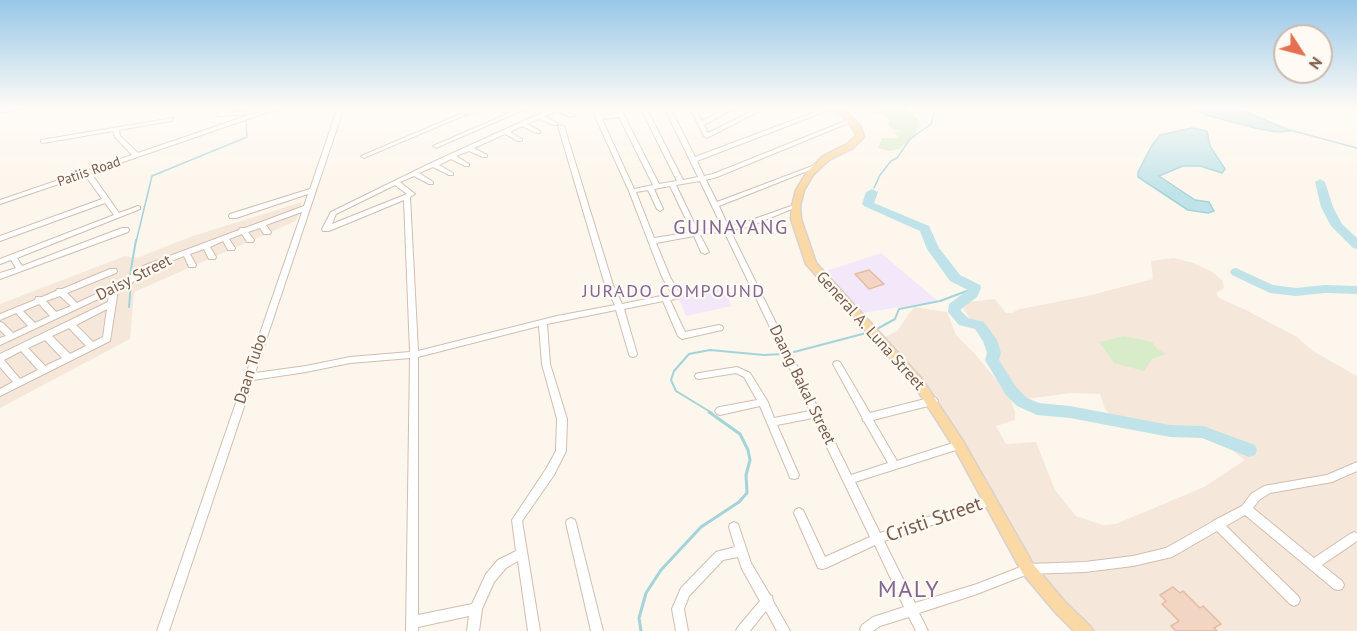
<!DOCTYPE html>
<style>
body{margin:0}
#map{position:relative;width:1357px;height:631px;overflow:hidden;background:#fdf6ec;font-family:"PT Sans",sans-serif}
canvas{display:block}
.north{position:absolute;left:1273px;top:24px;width:60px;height:60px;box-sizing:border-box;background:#fffaf3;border:2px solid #cabbb1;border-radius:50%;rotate:126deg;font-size:16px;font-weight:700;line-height:24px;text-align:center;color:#7a5c4d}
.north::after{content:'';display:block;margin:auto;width:21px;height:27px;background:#e76f51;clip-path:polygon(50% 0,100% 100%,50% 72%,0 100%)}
</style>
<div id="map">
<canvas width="1357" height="631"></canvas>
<div class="north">N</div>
</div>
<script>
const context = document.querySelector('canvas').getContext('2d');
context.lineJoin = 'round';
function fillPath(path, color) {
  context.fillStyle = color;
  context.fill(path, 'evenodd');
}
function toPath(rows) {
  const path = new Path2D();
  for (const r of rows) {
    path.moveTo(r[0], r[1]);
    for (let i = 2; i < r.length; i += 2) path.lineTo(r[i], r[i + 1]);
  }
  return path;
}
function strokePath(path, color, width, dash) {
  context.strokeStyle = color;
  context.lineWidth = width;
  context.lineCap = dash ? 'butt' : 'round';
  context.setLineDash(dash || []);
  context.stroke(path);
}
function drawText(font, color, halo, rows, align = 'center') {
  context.font = font + ' "PT Sans",sans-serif';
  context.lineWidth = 4.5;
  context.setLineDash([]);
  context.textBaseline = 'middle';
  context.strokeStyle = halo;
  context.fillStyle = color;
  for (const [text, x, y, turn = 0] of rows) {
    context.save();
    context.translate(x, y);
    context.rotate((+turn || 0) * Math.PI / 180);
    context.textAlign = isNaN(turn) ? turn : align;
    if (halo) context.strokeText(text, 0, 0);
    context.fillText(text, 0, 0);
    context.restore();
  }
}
fillPath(toPath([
 [302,202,296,221,134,292,130,339,0,408,0,304,125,256,137,258,190,237],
 [1174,258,1193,263,1211,271,1222,280,1224,288,1216,293,1219,298,1246,310,1297,337,1313,351,1357,376,1357,631,1093,631,1032,571,918,382,885,337,897,331,914,307,947,312,956,335,974,353,1009,395,1015,412,1015,420,996,426,1006,444,1036,442,1055,490,1076,516,1103,525,1116,524,1204,487,1245,460,1217,439,1181,426,1144,430,1117,423,1105,409,1100,394,1071,393,1019,400,996,373,986,345,960,303,995,299,1006,313,1012,313,1020,309,1087,296,1153,279,1151,261]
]), '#f5e8da');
fillPath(toPath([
 [881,253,938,301,862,313,823,272],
 [721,283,732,306,686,316,676,292]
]), '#f3e8fa');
fillPath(toPath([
 [874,107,906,107,922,124,916,131,916,136,899,149,889,151,878,148,882,138,898,138,894,132,901,131,894,130,889,125,890,120],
 [1124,336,1152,342,1157,349,1166,354,1152,359,1144,371,1114,363,1099,342]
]), '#d8ecc9');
const water = toPath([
 [1192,107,1224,107,1247,112,1291,131,1276,132,1255,128,1202,114,1192,107],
 [1192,128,1207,131,1210,146,1225,169,1222,173,1200,166,1183,166,1159,176,1195,200,1209,202,1214,211,1208,213,1188,210,1138,177,1138,172,1152,145,1160,135,1192,128]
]);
fillPath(water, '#bfe3e8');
strokePath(water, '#a5d3da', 1.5);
strokePath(toPath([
 [0,113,33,107],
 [1290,130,1357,148],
 [874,188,880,175,891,161,897,158,910,139,931,124,936,107],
 [136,242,152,176,247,137,246,120,243,121]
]), '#a5d3da', 1.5);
strokePath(toPath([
 [130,275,136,240],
 [129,307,131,283],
 [875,330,895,319,899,309,940,301,975,288],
 [794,352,870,332],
 [712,413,676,391,671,380,674,371,689,354,710,350,764,355,783,354]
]), '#a5d3da', 2);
strokePath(toPath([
 [641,631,639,618,646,593,661,570,701,527,739,502,747,493,746,475,750,460,748,450,740,434,709,412]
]), '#a5d3da', 3);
fillPath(toPath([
 [1320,179,1325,182,1333,207,1342,224,1357,238,1357,249,1353,248,1331,226,1321,207,1315,182,1320,179],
 [872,189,878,192,874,203,929,226,939,248,960,275,980,285,981,288,977,297,961,309,961,311,968,318,984,322,997,340,1001,353,999,360,1016,387,1027,398,1039,403,1070,406,1170,425,1203,426,1255,445,1257,450,1255,455,1249,457,1202,438,1170,437,1070,418,1037,415,1017,406,1006,395,985,360,987,353,983,341,975,329,959,325,948,312,949,304,968,290,950,281,927,249,920,231,864,206,862,204,866,192,872,189],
 [1236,268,1273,285,1296,288,1325,285,1357,286,1357,294,1325,293,1296,296,1270,293,1232,275,1230,272,1232,269,1236,268]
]), '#bfe3e8');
const building = toPath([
 [869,270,884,284,869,289,855,274,869,270],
 [1173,587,1180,593,1183,591,1200,608,1203,606,1221,624,1214,628,1217,631,1176,631,1171,626,1179,621,1162,604,1166,601,1160,595,1173,587]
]);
fillPath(building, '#f3d5c3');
strokePath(building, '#e6bba3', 1.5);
const minor = toPath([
 [221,107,227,107,224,113,251,111,253,112,253,114,275,107,283,107,91,173,119,213,138,206,140,207,140,209,17,258,22,266,122,228,128,228,129,230,128,232,0,279,0,273,16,268,11,260,0,264,0,259,114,215,105,203,0,241,0,236,102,199,85,175,0,204,0,200,132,155,115,137,113,131,43,143,41,142,41,140,173,118,173,120,171,121,119,130,120,136,138,153,252,114,218,116,217,115,221,107],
 [338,107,344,107,255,373,306,366,350,357,410,352,404,200,329,231,323,231,322,229,331,212,431,163,554,107,563,107,561,108,575,116,570,117,557,111,544,116,557,123,557,125,553,125,539,119,527,124,540,131,540,133,536,133,522,126,510,132,522,139,522,141,518,141,505,134,474,148,487,155,487,157,483,157,469,151,456,156,469,164,469,166,465,166,451,159,439,165,453,173,453,175,449,175,433,167,419,173,433,182,433,184,429,184,414,176,400,182,415,194,410,197,418,351,557,316,615,305,605,285,558,126,559,125,564,126,613,285,622,304,661,296,665,294,672,294,662,277,629,191,593,112,594,111,598,111,601,116,617,114,614,107,620,107,659,184,677,181,640,107,646,107,683,180,698,177,664,107,670,107,695,157,828,107,835,107,834,108,697,161,704,176,713,174,848,120,853,121,717,177,706,180,717,202,815,165,817,164,820,166,719,206,728,226,743,223,794,205,796,204,799,206,748,227,730,230,851,475,888,463,864,421,863,421,862,417,833,364,834,362,837,361,840,362,870,413,933,397,936,398,938,401,936,404,873,420,897,461,959,441,962,442,964,445,962,448,855,482,880,533,991,496,995,498,996,501,995,504,884,541,915,603,977,584,1028,564,1085,562,1133,556,1166,548,1212,522,1213,521,1242,506,1251,494,1264,486,1327,475,1357,462,1357,471,1332,482,1270,493,1259,500,1253,508,1314,558,1350,534,1354,532,1357,533,1357,541,1322,565,1342,581,1344,585,1342,589,1338,590,1334,589,1245,515,1226,526,1298,596,1300,600,1298,604,1294,606,1290,604,1217,531,1172,557,1133,566,1085,572,1028,574,977,594,919,613,928,631,916,631,909,617,880,626,873,631,861,631,860,629,862,625,873,617,904,607,875,545,826,568,822,569,818,568,794,513,795,510,799,508,803,510,825,557,870,537,813,418,777,425,799,475,798,478,794,479,790,478,789,475,760,406,720,415,717,414,715,411,717,408,720,407,757,400,744,377,736,373,699,379,696,378,695,376,696,374,699,373,737,367,750,373,768,402,774,418,810,411,724,231,700,235,709,252,705,254,701,252,694,236,656,243,670,277,681,296,680,298,670,300,685,332,719,325,722,326,723,328,722,330,682,339,678,336,663,301,624,309,637,354,636,356,633,357,630,356,629,354,616,310,547,324,550,364,567,419,566,451,554,475,522,521,540,631,528,631,518,561,506,568,494,582,482,609,479,631,467,631,469,616,418,627,418,631,406,631,410,358,350,363,306,372,253,380,169,631,157,631,302,212,266,225,271,232,270,234,264,234,260,228,248,232,254,240,253,242,247,242,242,234,229,239,235,248,234,250,228,250,223,241,210,247,216,257,215,259,209,259,204,249,190,254,196,265,195,267,189,267,184,256,149,270,128,286,118,290,110,341,0,396,0,389,13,382,0,367,0,354,108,302,109,294,0,345,0,338,6,336,0,330,0,322,3,323,13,333,28,326,16,313,0,320,0,314,35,300,36,297,42,297,56,291,57,289,62,289,110,269,116,269,117,271,116,273,67,293,77,303,122,282,143,266,239,230,240,228,245,228,304,206,308,194,236,218,230,218,229,216,230,214,310,189,338,107],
 [619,117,653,185,634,189,602,119,619,117],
 [700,181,722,227,698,231,676,185,700,181],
 [395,185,407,194,332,224,336,214,395,185],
 [670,186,692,232,654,238,636,192,648,190,657,209,660,211,663,209,654,189,670,186],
 [60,296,71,306,56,312,46,301,60,296],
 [39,304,50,316,35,323,23,311,39,304],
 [107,309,103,337,93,342,76,325,107,309],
 [539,326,542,364,557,419,556,451,546,469,512,520,516,551,498,560,486,574,472,604,418,615,418,357,539,326],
 [69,328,86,346,70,354,52,336,69,328],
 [45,340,62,358,45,366,28,348,45,340],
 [21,351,38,370,20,379,4,360,21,351],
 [477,107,484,107,366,157,364,158,361,156,477,107],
 [523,107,530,107,438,147,436,148,433,146,523,107],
 [569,107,578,107,575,109,569,107],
 [697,107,704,107,697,111,702,121,730,107,737,107,704,125,708,133,760,107,767,107,707,138,704,136,691,110,697,107],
 [870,107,876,107,881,112,876,113,870,107],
 [571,518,575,520,576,523,603,631,591,631,566,523,567,520,571,518],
 [734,522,738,524,751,563,770,595,772,596,773,601,790,631,777,631,766,611,750,631,736,631,738,627,760,601,742,569,738,557,723,560,689,596,684,609,688,631,676,631,672,609,681,588,716,552,735,547,729,527,730,524,734,522]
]);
const major = toPath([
 [835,107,842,107,861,127,864,137,853,148,829,160,813,175,804,190,800,206,801,219,816,263,922,379,963,441,1033,564,1065,602,1090,626,1093,631,1074,631,1055,612,1023,574,955,449,914,385,806,264,791,219,792,206,796,190,807,172,823,156,847,144,856,136,854,130,835,107]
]);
strokePath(minor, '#d1beb0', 2);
strokePath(major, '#dad1cd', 3);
fillPath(minor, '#fff');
fillPath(major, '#fbd9a5');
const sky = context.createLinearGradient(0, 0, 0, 195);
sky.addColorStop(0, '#97c7e8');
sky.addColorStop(0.55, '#fefbf6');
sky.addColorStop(1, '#fefbf600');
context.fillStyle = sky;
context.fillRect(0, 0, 1357, 195);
drawText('14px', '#7a5c4d', '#fffaf3', [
 ["Patiis Road",89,172,-19]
]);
drawText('16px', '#7a5c4d', '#fffaf3', [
 ["Daisy Street",134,278,-27],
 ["General A. Luna Street",870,331,48],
 ["Daan Tubo",251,369,-72],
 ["Daang Bakal Street",802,385,64]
]);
context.letterSpacing = '1.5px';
drawText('18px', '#846695', '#fffaf3', [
 ["JURADO COMPOUND",674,292]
]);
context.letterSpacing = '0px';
context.letterSpacing = '1.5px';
drawText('20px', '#846695', '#fffaf3', [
 ["GUINAYANG",731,228]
]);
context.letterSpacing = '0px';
drawText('20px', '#7a5c4d', '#fffaf3', [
 ["Cristi Street",934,520,-19]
]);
context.letterSpacing = '1.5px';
drawText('24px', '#846695', '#fffaf3', [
 ["MALY",909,590]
]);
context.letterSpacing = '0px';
</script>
